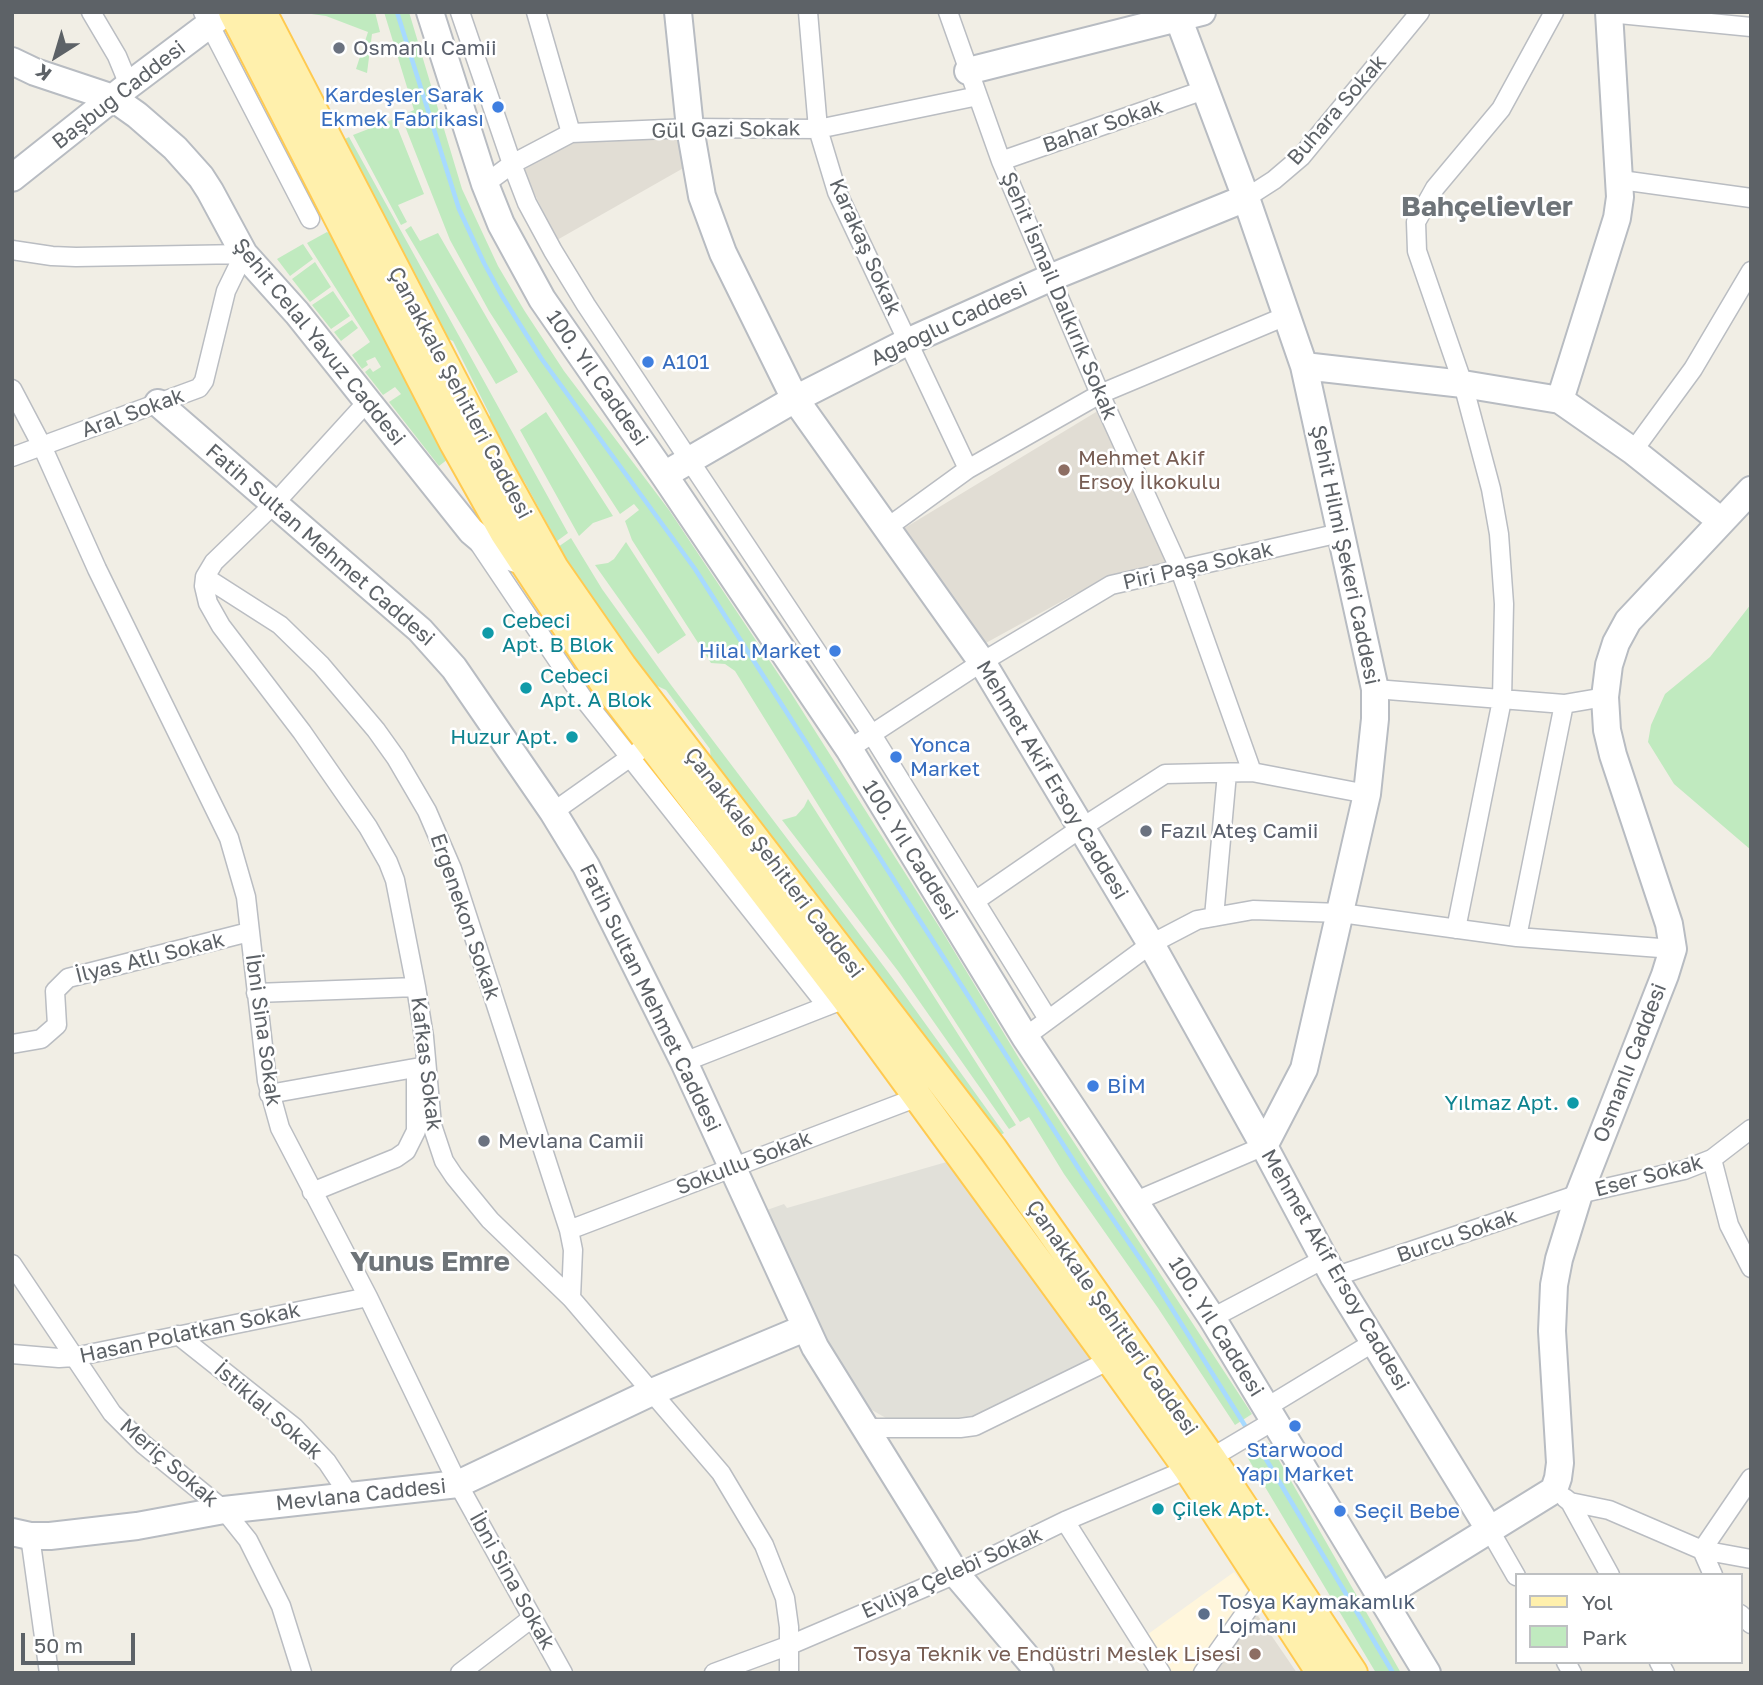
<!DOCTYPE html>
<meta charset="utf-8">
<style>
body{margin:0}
#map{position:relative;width:1763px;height:1685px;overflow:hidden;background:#f1eee5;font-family:"Golos Text",sans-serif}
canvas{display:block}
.frame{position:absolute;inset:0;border:14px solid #5d6267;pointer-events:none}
.legend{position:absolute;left:1515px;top:1573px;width:228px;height:91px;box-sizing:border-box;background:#fff;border:2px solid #bec0c2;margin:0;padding:9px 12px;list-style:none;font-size:21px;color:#5d6267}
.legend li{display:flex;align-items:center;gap:14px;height:35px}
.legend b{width:35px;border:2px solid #bec0c2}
.north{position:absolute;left:21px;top:21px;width:70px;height:70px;-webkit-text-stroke:5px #fff;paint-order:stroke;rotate:217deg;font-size:19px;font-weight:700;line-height:28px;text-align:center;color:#5d6267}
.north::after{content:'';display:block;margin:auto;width:24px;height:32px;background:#5d6267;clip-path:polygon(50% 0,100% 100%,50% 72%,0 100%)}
.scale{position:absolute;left:21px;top:1633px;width:114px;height:32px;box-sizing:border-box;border:4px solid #5d6267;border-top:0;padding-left:9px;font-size:21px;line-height:24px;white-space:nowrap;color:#5d6267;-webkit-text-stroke:5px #fff;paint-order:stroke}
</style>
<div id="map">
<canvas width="1763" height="1685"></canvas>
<div class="frame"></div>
<ul class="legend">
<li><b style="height:9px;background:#fff0ac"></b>Yol</li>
<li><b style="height:19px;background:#c0eabf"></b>Park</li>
</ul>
<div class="north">K</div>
<div class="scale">50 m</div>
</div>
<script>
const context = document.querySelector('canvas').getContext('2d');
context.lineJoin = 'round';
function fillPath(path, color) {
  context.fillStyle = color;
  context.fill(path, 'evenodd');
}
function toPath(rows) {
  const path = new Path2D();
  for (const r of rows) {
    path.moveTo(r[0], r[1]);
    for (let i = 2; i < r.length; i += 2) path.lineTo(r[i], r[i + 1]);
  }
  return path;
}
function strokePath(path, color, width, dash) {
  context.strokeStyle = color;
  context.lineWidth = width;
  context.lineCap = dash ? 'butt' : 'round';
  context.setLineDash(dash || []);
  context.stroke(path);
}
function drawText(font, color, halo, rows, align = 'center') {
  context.font = font + ' "Golos Text",sans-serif';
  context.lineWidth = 5;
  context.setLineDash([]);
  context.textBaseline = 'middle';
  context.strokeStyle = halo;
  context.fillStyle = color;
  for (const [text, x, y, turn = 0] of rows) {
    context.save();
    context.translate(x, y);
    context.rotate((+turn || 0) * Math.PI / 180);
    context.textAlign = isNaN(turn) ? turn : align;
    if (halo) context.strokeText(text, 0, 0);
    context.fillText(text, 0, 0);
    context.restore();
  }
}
fillPath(toPath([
 [1234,1572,1248,1591,1192,1673,1169,1673,1144,1637]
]), '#fff6dc');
fillPath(toPath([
 [950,1161,1092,1358,968,1421,891,1421,865,1406,819,1335,822,1331,767,1210,784,1204,787,1208]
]), '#e1e0d9');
fillPath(toPath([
 [682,135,687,166,557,240,523,170,579,139],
 [1101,409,1170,564,1114,578,1075,594,984,644,898,532],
 [1256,1613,1297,1673,1214,1673]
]), '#e1ddd4');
fillPath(toPath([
 [297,12,375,12,380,32,372,34,367,73,356,69,368,32,326,16],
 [384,12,409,12,462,189,498,266,524,310,564,371,669,510,791,693,945,936,1020,1060,1252,1414,1235,1425,1158,1308,1064,1174,1029,1117,1020,1122,892,924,735,671,725,664,711,663,632,540,625,521,639,510,634,504,620,514,489,311,450,240,401,116,414,110],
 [394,119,424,194,398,205,407,222,401,225,353,135],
 [349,137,568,533,553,544,553,534,524,481,517,476,486,424,490,415,453,341,444,337,345,139],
 [411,226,420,241,438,233,518,372,496,384,405,230],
 [327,232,331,234,448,459,439,466,389,402,401,394,395,387,383,395,365,372,370,368,373,372,381,367,375,357,366,361,368,365,362,369,352,355,370,342,307,243],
 [303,244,313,259,290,276,277,259],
 [315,262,331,287,310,302,292,279],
 [333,291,350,316,331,329,312,305],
 [352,320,358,328,341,341,334,332],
 [546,412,613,516,593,523,579,536,520,430],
 [571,538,602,589,671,685,891,976,1004,1133,996,1138,711,761,710,749,666,690,653,684,555,549],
 [626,542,686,635,658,654,595,565,608,563,614,559],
 [1751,604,1751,850,1674,784,1648,742,1651,725,1665,694,1710,657],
 [808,799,1016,1125,1009,1129,898,971,782,820,796,816,804,807],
 [1269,1443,1302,1500,1401,1673,1376,1673,1246,1455]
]), '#c0eabf');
strokePath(toPath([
 [397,12,459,209,484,263,502,296,541,358,695,569,1084,1177,1149,1272,1249,1432],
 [1254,1439,1393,1673]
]), '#a7daff', 4.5);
const street = toPath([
 [91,12,117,56,129,85],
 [203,12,310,219],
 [460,12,512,164,527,203,553,251,586,305,871,733,1048,1019],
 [536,12,571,133],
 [808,12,818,129,837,192,968,469],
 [948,12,1001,161,1100,394,1180,570,1252,772],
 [1609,13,1751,27],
 [1001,161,1204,90],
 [1621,180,1751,198],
 [485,184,512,164,571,133,690,128,818,129,978,96],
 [1246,198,1274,180,1301,157,1420,12],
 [12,250,52,256,76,257,244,254],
 [12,389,42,446,97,569,229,838,246,897,267,1081,280,1128,368,1297,458,1484,563,1673],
 [367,402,275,503,214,562,205,577,204,586,208,603,221,626,302,732,368,827,388,862,395,880,416,987,424,1037,432,1125,444,1161,454,1176,490,1220,571,1298,721,1473,764,1545,785,1598,789,1627,789,1673],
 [1633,451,1693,369,1751,271],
 [12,457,199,388,204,381,226,291,244,254],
 [888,527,968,469,1100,394,1286,316],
 [480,545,583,698,827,1006],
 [205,577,280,625,321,665,376,730,396,758,427,811,452,869,569,1230,573,1250,571,1298],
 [1375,689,1564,704,1605,697],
 [849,749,982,662,1111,585,1340,533],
 [553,812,639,751],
 [975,901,1081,828,1165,774,1252,772,1367,794],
 [1214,917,1227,773],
 [1456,929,1502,700,1504,604,1499,534,1491,489,1463,384,1417,251,1416,222,1435,188,1501,109,1554,12],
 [1517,937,1564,704],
 [256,993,416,987],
 [1025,1037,1151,944,1197,920,1253,910,1341,913,1517,937,1673,949],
 [12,1044,41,1039,57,1025,55,991,68,978,249,932],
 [684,1062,837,1002],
 [269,1094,426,1066],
 [1712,1159,1729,1225,1751,1268],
 [312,1192,396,1158,406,1151,416,1131,416,1075],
 [1136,1201,1264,1146],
 [569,1230,918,1097],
 [12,1264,112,1413,143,1444,224,1510,248,1540,281,1606,302,1673],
 [1334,1277,1579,1194,1684,1170,1712,1159,1751,1129],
 [1212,1318,1324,1259],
 [178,1335,294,1427,327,1462,349,1495],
 [12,1354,59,1358,74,1357,368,1297],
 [1267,1407,1374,1342],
 [864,1428,960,1428,975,1426,1110,1360],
 [1211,1458,1275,1420],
 [1565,1498,1570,1502,1610,1575],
 [1570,1502,1609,1510,1702,1550,1751,1559],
 [1065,1521,1161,1673],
 [1489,1529,1516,1576],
 [30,1536,49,1673],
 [1713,1575,1702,1550,1751,1478],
 [1740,1614,1751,1624],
 [1566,1662,1572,1673],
 [1659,1662,1665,1673],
 [460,1673,532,1618],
 [714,1673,790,1645,956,1574,1065,1521,1188,1469],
 [1203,1673,1265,1585]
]);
const secondary = toPath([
 [430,12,485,184,501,224,542,299,664,475,849,749,1025,1037,1212,1318,1427,1673],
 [678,12,690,128,702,196,723,253,795,399,982,662,1151,944,1264,1146,1334,1277,1489,1529],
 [1176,12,1246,198,1304,366,1375,689,1375,719,1367,794,1304,1069,1264,1146],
 [12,61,35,72,113,98,137,115,175,148,201,177,210,191,244,254,297,313,471,531,497,553,523,561],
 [968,71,1202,12],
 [12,178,129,85,226,12],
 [1304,366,1463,384,1560,400,1633,451,1721,521],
 [1560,400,1617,218,1620,197,1609,12],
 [158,403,420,630,454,668,553,812,586,866,684,1062,815,1347,956,1574,1040,1673],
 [664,475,795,399,907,342,1052,277,1246,198],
 [12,1532,30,1536,50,1536,137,1526,224,1510,458,1484,652,1392,805,1328],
 [1381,1597,1554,1490,1558,1478,1560,1463,1552,1331,1554,1285,1559,1259,1579,1194,1665,975,1673,949,1669,924,1613,755,1607,730,1605,697,1609,665,1616,643,1628,621,1751,490]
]);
const primary = toPath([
 [233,12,454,443,504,532,537,582,603,681,846,999,1110,1360,1188,1469,1321,1673],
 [262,12,500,471,554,568,622,666,993,1149,1211,1458,1353,1673]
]);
strokePath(street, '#babdc2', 21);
strokePath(secondary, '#b8bcc2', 30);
strokePath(primary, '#ffca50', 32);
strokePath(street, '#fff', 18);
strokePath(secondary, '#fff', 26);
strokePath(primary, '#fff0ac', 28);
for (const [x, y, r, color] of [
 [339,48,7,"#6b7280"],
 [498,107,7,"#3f7fe0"],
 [648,362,7,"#3f7fe0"],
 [1064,470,7,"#8d6e63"],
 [488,633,7,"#0f9aa8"],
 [835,651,7,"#3f7fe0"],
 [526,688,7,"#0f9aa8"],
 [572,737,7,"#0f9aa8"],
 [896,757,7,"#3f7fe0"],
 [1146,831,7,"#6b7280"],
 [1093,1086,7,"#3f7fe0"],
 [1573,1103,7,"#0f9aa8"],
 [484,1141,7,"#6b7280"],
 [1295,1426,7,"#3f7fe0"],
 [1158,1509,7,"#0f9aa8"],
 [1340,1511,7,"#3f7fe0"],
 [1204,1614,7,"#5c6f8a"],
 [1255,1654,7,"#8d6e63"]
]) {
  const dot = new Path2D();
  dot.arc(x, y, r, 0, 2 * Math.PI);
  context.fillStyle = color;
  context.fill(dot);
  strokePath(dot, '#fff', 2.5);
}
drawText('21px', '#5b616d', '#fff', [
 ["Osmanlı Camii",353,48],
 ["Fazıl Ateş Camii",1160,831],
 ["Mevlana Camii",498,1141]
], 'left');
drawText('21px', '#5d6267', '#fff', [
 ["Başbuğ Caddesi",119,95,-38],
 ["Buhara Sokak",1337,110,-49],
 ["Bahar Sokak",1103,126,-19],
 ["Gül Gazi Sokak",726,130,-1],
 ["Karakaş Sokak",865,247,66],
 ["Şehit İsmail Dalkırık Sokak",1059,296,67],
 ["Ağaoğlu Caddesi",949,324,-25],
 ["Şehit Celal Yavuz Caddesi",319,342,51],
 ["100. Yıl Caddesi",597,378,55],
 ["Çanakkale Şehitleri Caddesi",460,393,62],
 ["Aral Sokak",133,413,-20],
 ["Fatih Sultan Mehmet Caddesi",320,545,41],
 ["Şehit Hilmi Şekeri Caddesi",1345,555,78],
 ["Piri Paşa Sokak",1198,566,-13],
 ["Mehmet Akif Ersoy Caddesi",1052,780,59],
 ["100. Yıl Caddesi",910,850,58],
 ["Çanakkale Şehitleri Caddesi",774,863,53],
 ["Ergenekon Sokak",465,917,71],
 ["İlyas Atlı Sokak",150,958,-14],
 ["Fatih Sultan Mehmet Caddesi",650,998,64],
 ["İbni Sina Sokak",263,1030,82],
 ["Osmanlı Caddesi",1630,1063,-69],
 ["Kafkas Sokak",426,1064,83],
 ["Sokullu Sokak",744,1163,-21],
 ["Eser Sokak",1649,1176,-15],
 ["Burcu Sokak",1457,1236,-19],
 ["Mehmet Akif Ersoy Caddesi",1335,1270,60],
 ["Çanakkale Şehitleri Caddesi",1112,1318,55],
 ["100. Yıl Caddesi",1216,1327,58],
 ["Hasan Polatkan Sokak",190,1333,-12],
 ["İstiklal Sokak",268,1411,41],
 ["Meriç Sokak",169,1463,41],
 ["Mevlana Caddesi",361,1495,-6],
 ["Evliya Çelebi Sokak",952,1573,-24],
 ["İbni Sina Sokak",512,1581,61]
]);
drawText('21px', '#366cbe', '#fff', [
 ["Kardeşler Sarak",484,95,"right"],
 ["Ekmek Fabrikası",484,119,"right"],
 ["A101",662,362],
 ["Hilal Market",821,651,"right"],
 ["Yonca",910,745],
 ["Market",910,769],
 ["BİM",1107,1086],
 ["Starwood",1295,1450,"center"],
 ["Yapı Market",1295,1474,"center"],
 ["Seçil Bebe",1354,1511]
], 'left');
drawText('21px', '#785e54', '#fff', [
 ["Mehmet Akif",1078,458],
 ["Ersoy İlkokulu",1078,482],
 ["Tosya Teknik ve Endüstri Meslek Lisesi",1241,1654,"right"]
], 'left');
drawText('21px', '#0d838f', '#fff', [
 ["Cebeci",502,621],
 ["Apt. B Blok",502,645],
 ["Cebeci",540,676],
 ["Apt. A Blok",540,700],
 ["Huzur Apt.",558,737,"right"],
 ["Yılmaz Apt.",1559,1103,"right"],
 ["Çilek Apt.",1172,1509]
], 'left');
drawText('21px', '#4e5e75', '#fff', [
 ["Tosya Kaymakamlık",1218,1602],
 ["Lojmanı",1218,1626]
], 'left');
drawText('bold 28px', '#6e7479', '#fff', [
 ["Bahçelievler",1487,207],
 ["Yunus Emre",430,1262]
]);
</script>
